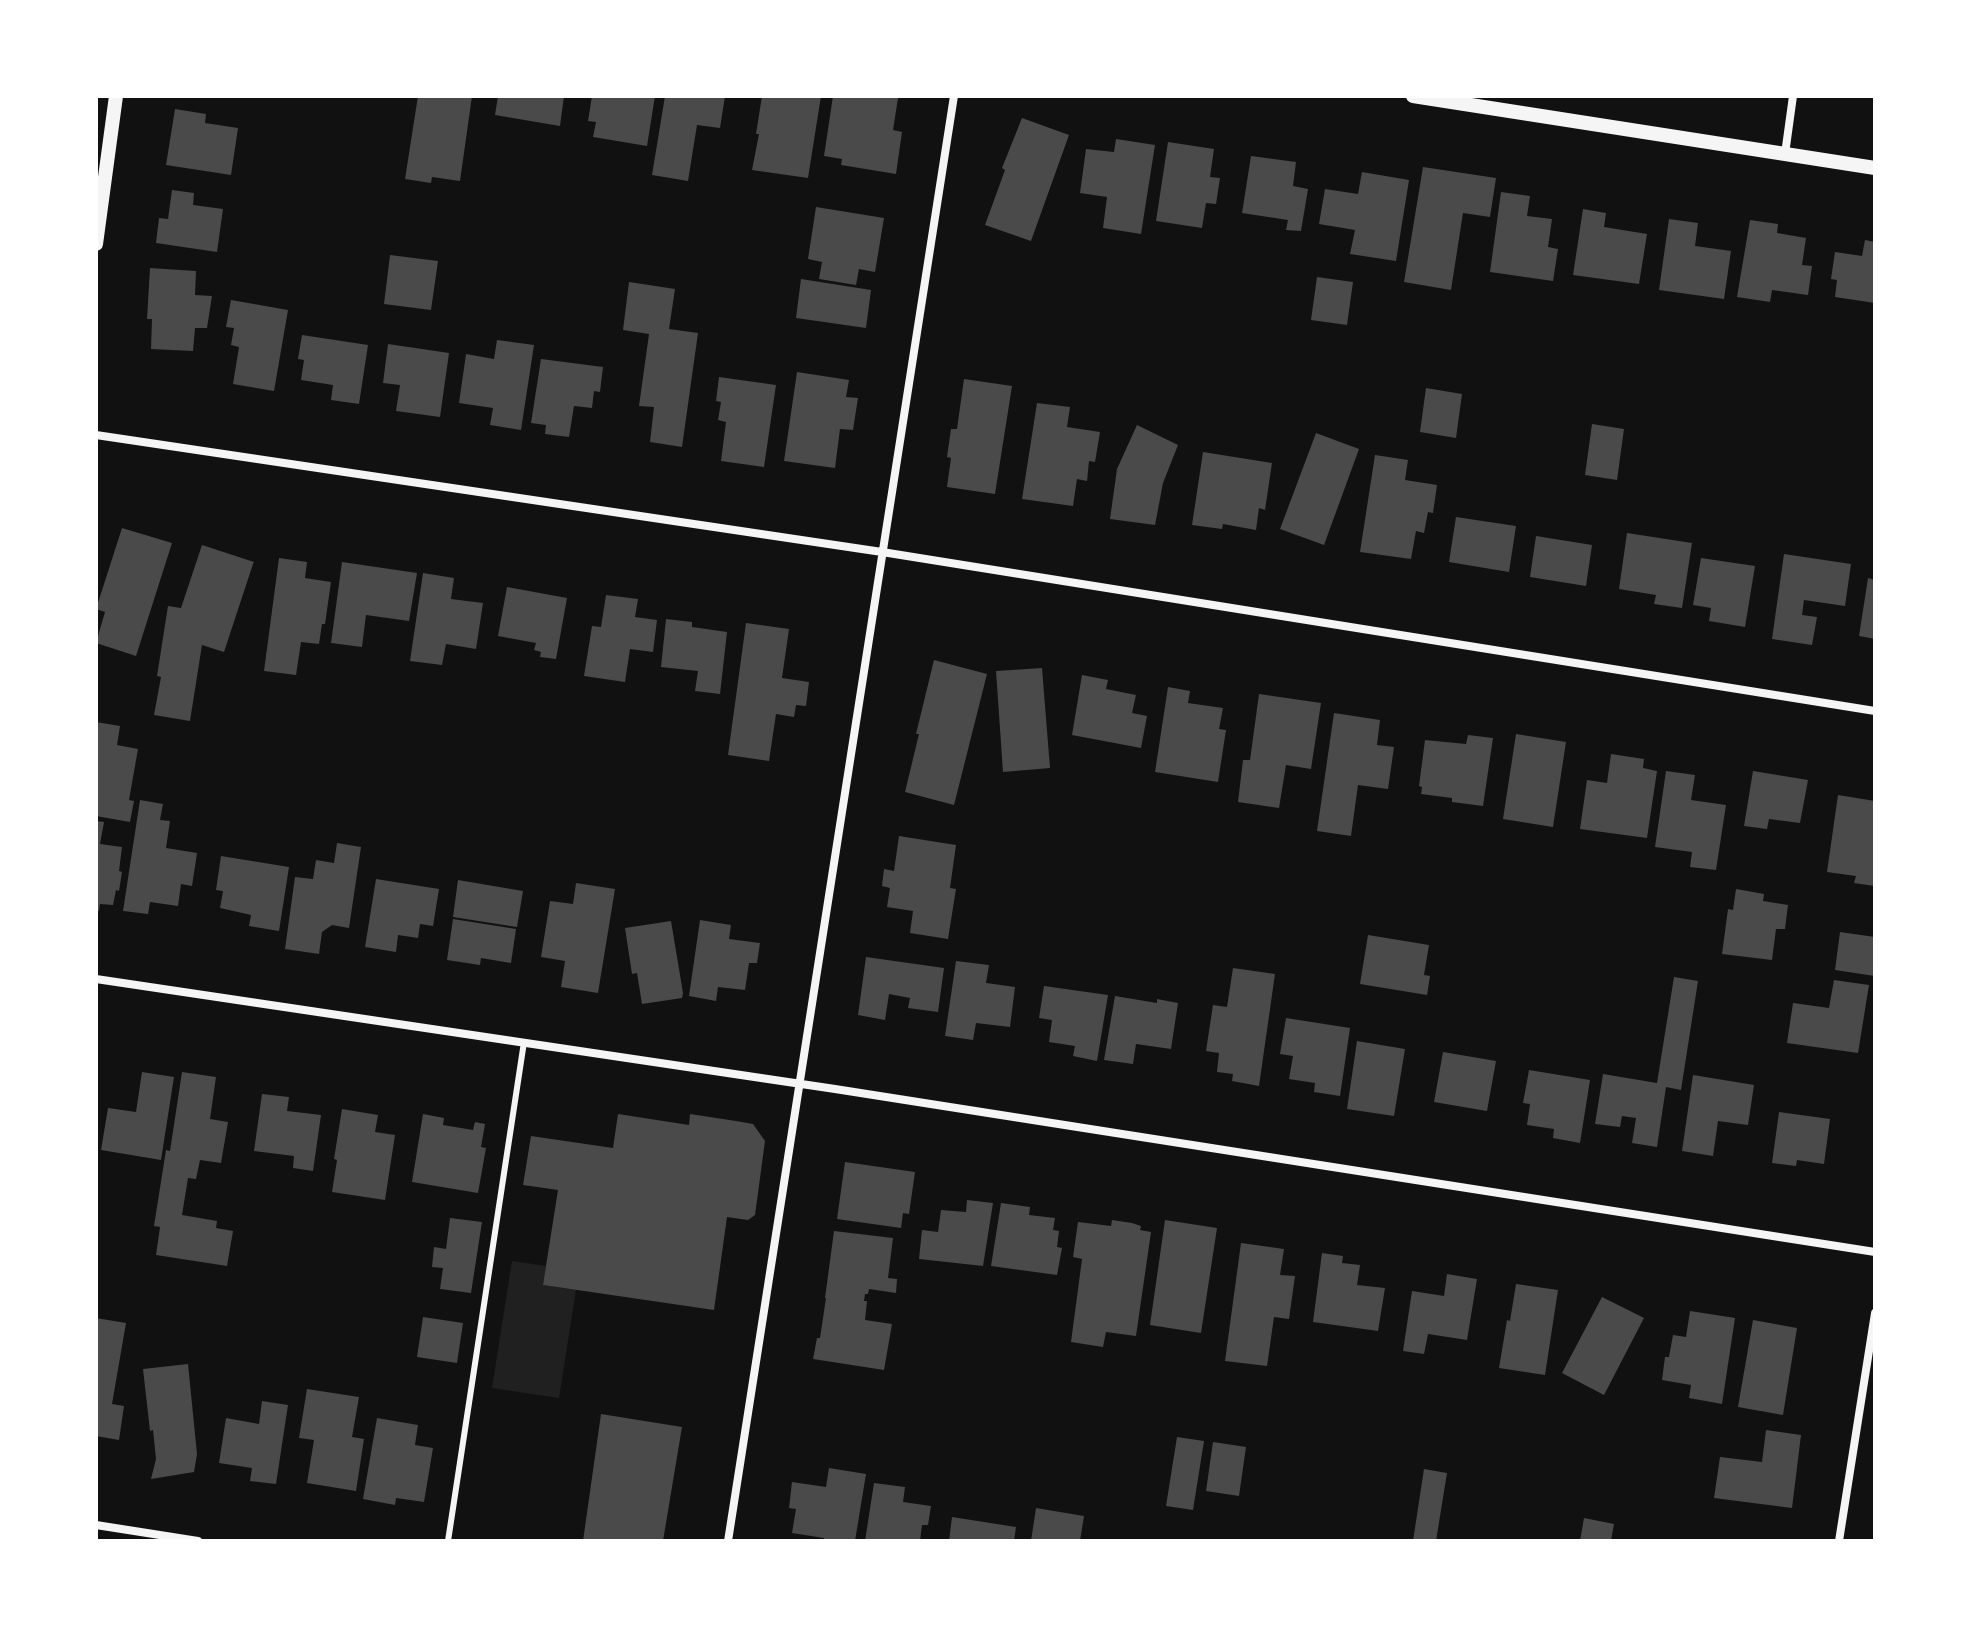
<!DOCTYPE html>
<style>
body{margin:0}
#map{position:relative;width:1971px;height:1637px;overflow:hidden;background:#111;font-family:Rubik,sans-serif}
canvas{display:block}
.frame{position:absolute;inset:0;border:98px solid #fff;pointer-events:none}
</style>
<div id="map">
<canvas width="1971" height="1637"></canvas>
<div class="frame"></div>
</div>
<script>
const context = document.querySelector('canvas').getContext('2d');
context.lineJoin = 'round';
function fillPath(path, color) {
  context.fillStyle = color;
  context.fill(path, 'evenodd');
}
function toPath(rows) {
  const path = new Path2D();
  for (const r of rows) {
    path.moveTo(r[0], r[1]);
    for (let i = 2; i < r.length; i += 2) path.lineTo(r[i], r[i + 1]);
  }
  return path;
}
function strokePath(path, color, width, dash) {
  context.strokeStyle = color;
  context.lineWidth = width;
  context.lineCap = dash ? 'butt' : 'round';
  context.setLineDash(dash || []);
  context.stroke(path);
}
fillPath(toPath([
 [512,1261,546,1266,543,1285,576,1290,559,1398,492,1388]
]), '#202020');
fillPath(toPath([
 [418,96,472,96,460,181,432,177,431,183,405,179],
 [498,96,564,96,560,126,495,115],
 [592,96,655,96,647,146,593,137,596,122,588,121],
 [665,96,725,96,720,128,697,125,688,181,652,175],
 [762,96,821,96,808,178,752,170,759,134,756,134],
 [833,96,853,98,854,96,885,96,898,98,893,130,902,132,896,174,841,165,842,159,824,156],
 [175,109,206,114,205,123,238,128,231,175,166,165],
 [1022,118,1069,135,1031,241,985,225,1005,170,1002,168],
 [1116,139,1155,145,1141,234,1103,228,1107,197,1080,193,1086,149,1114,152],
 [1168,142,1214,149,1210,177,1220,178,1216,204,1206,203,1202,228,1156,221],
 [1251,156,1296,162,1293,186,1308,189,1301,231,1286,230,1288,220,1242,213],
 [1423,167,1496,178,1490,217,1463,213,1451,290,1404,282],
 [1362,172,1409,180,1396,261,1350,254,1355,230,1319,224,1325,189,1358,194],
 [172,190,194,193,193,205,223,209,217,252,156,243,159,218,168,219],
 [1501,192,1530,196,1527,216,1552,219,1548,247,1558,249,1553,281,1490,272],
 [816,207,884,218,875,272,859,269,856,285,819,279,822,262,808,259],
 [1583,209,1606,213,1604,227,1647,234,1639,284,1573,275],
 [1669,219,1698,223,1695,246,1731,251,1724,299,1659,290],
 [1750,220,1778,224,1777,233,1806,238,1802,265,1812,266,1808,295,1772,290,1770,302,1737,297],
 [1865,240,1875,242,1875,303,1835,297,1837,280,1831,279,1835,252,1862,256],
 [390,255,438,261,431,310,384,304],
 [150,268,196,271,195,295,212,296,207,328,195,328,193,351,151,349,152,319,147,319],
 [1317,277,1353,282,1347,325,1311,320],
 [801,279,871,290,866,328,796,318],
 [629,282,675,289,669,329,698,333,682,447,650,442,654,407,639,406,649,334,623,330],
 [231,300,288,310,274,391,233,384,239,347,231,345,234,328,226,327],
 [302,335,368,345,359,404,331,400,333,385,301,380,304,360,298,359],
 [497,340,534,345,521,430,490,425,493,408,459,403,466,354,494,359],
 [388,344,449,353,440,417,396,411,400,385,383,383],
 [541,359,603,367,600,392,594,391,592,408,574,406,569,437,545,434,546,425,531,423],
 [797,372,849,380,846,397,858,398,853,430,840,429,835,468,784,461],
 [719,377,776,385,764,467,721,461,726,422,718,420,721,402,716,401],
 [964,379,1012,386,995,494,947,487,951,458,947,457,951,429,957,429],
 [1426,388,1462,394,1456,438,1420,432],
 [1037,403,1070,407,1067,427,1100,432,1095,462,1089,461,1087,481,1077,479,1073,506,1022,499],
 [1592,424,1624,429,1617,480,1585,475],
 [1137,425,1178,445,1163,483,1155,525,1110,519,1117,469],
 [1316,433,1359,449,1324,545,1280,529],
 [1203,452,1272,463,1265,510,1259,508,1256,530,1223,524,1222,529,1192,525],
 [1375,455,1408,460,1405,480,1437,485,1433,513,1428,512,1424,533,1416,531,1411,559,1360,552],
 [1456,517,1516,526,1509,572,1449,562],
 [122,528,172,543,136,656,96,643,105,612,96,609],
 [1627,533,1692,543,1682,608,1654,604,1656,595,1619,589],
 [1536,536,1592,545,1586,586,1530,577],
 [202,545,254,562,253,564,224,652,202,645,190,721,154,715,161,677,157,676,168,606,181,608],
 [1784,554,1851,564,1845,606,1804,600,1802,615,1817,617,1812,645,1772,639],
 [279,558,307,562,305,578,331,582,325,624,322,624,319,644,301,642,296,675,264,671],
 [1701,558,1755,566,1745,627,1709,621,1711,608,1693,605],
 [342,562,417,573,409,621,366,615,362,647,331,643],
 [423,573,454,578,451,599,483,603,476,649,446,644,442,665,410,661],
 [1868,578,1875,580,1875,639,1859,636],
 [507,587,567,598,556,659,540,657,541,652,534,650,536,643,498,636],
 [606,595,638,599,635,617,657,620,653,652,630,649,625,682,584,676,592,626,601,627],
 [666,619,692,622,692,627,727,632,720,694,695,691,698,671,661,667],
 [746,623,789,629,782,678,809,682,806,706,796,705,794,717,776,714,769,761,728,755],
 [934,660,987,674,954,805,905,792,919,734,916,734],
 [1042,668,1050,768,1003,772,996,671],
 [1082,675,1108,680,1106,689,1136,695,1132,713,1147,716,1141,748,1072,735],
 [1168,687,1190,691,1188,703,1223,708,1219,729,1226,730,1218,782,1155,772],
 [1259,694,1321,703,1311,769,1286,765,1279,808,1238,802,1243,760,1250,760],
 [1334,713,1380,720,1377,745,1394,747,1388,789,1358,785,1351,836,1317,831],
 [96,722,120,726,117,745,138,749,129,800,134,801,130,822,96,816],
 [1516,734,1566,742,1553,827,1503,819],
 [1468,735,1493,738,1483,806,1452,802,1452,798,1421,794,1422,787,1419,786,1425,740,1466,744],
 [1611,754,1644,759,1643,768,1657,771,1647,838,1580,829,1587,780,1607,783],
 [1666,771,1695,775,1691,800,1726,805,1716,870,1690,867,1692,852,1655,847],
 [1753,771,1808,780,1800,823,1769,819,1767,829,1744,826],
 [1838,795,1875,801,1875,886,1854,883,1856,876,1827,872],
 [140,800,163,804,160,820,170,821,166,848,197,853,192,886,181,884,178,906,150,902,148,914,123,911],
 [96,821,104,822,100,844,122,847,119,871,122,872,119,891,116,890,113,905,100,904,99,911,96,911],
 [899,836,956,845,950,888,956,889,948,939,910,933,913,911,887,907,890,888,882,886,884,869,894,871],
 [337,843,361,847,349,928,332,925,322,932,319,954,285,949,295,877,313,879,316,860,334,863],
 [221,856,289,867,279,931,249,926,251,915,220,908,223,891,216,890],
 [376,879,439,889,433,926,420,924,418,938,398,935,396,952,365,947],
 [458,880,523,891,517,927,453,917],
 [576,883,615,889,598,993,561,987,565,961,541,957,550,901,573,904],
 [1736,889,1764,894,1763,901,1788,905,1785,929,1776,929,1772,960,1722,954,1728,909,1733,910],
 [453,919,516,929,511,963,481,958,480,965,447,960],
 [700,920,731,925,729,939,760,943,757,963,749,963,745,990,718,987,716,1001,689,996],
 [671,921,683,993,682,998,642,1004,637,973,632,974,625,928],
 [1840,932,1875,937,1875,976,1835,970],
 [1368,935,1429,945,1424,975,1430,976,1427,995,1360,984],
 [866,957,944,968,938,1012,908,1008,910,998,889,994,885,1020,858,1015],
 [956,961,989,965,986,983,1015,987,1010,1027,976,1023,973,1040,945,1036],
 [1233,968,1275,974,1259,1086,1232,1081,1233,1074,1217,1072,1219,1053,1206,1051,1213,1005,1227,1007],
 [1674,977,1698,981,1681,1090,1666,1087,1657,1147,1632,1143,1636,1118,1622,1116,1620,1127,1595,1124,1603,1074,1657,1083],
 [1834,980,1869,985,1858,1053,1787,1043,1793,1003,1829,1008],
 [1044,986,1108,995,1097,1061,1073,1056,1075,1046,1049,1042,1052,1020,1039,1018],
 [1115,996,1157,1003,1157,999,1178,1003,1171,1049,1136,1044,1133,1064,1104,1060],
 [1286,1018,1350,1028,1340,1096,1314,1092,1315,1083,1289,1079,1293,1056,1280,1054],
 [1357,1041,1405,1049,1394,1116,1347,1109],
 [1443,1052,1496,1061,1487,1111,1434,1102],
 [1529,1070,1590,1080,1580,1143,1553,1138,1554,1129,1527,1125,1530,1104,1523,1103],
 [142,1072,174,1077,161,1160,101,1150,108,1108,136,1112],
 [182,1072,216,1077,210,1119,228,1122,221,1163,200,1160,196,1179,188,1178,182,1215,217,1221,216,1228,233,1231,227,1266,156,1255,160,1227,154,1226,166,1150,170,1151],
 [1693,1075,1754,1085,1748,1125,1718,1121,1713,1156,1682,1151],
 [262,1094,289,1097,287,1111,321,1115,313,1171,293,1168,294,1156,254,1151],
 [342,1109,378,1115,375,1132,395,1135,385,1200,332,1192,337,1160,334,1159],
 [1779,1112,1830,1119,1824,1164,1797,1160,1796,1166,1772,1163],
 [423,1114,444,1118,443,1125,473,1130,475,1122,485,1124,481,1147,486,1148,478,1193,412,1182],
 [618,1114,689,1125,690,1114,736,1121,753,1124,765,1141,755,1215,748,1220,727,1217,714,1310,543,1285,558,1190,523,1185,531,1136,613,1148],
 [845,1162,915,1172,909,1214,903,1213,901,1228,837,1219],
 [967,1200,993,1203,983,1266,919,1259,922,1230,938,1232,941,1210,966,1212],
 [1001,1203,1030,1207,1029,1215,1055,1218,1053,1230,1059,1231,1057,1247,1062,1248,1057,1275,991,1266],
 [450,1218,482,1222,471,1293,440,1289,443,1268,432,1267,434,1247,446,1249],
 [1112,1220,1132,1223,1141,1226,1140,1230,1151,1232,1136,1336,1106,1332,1103,1347,1071,1342,1082,1259,1073,1257,1078,1222,1111,1226],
 [1165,1220,1217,1228,1201,1333,1150,1325],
 [834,1231,893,1238,888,1278,897,1279,896,1293,869,1289,868,1294,865,1294,864,1301,867,1301,865,1320,892,1324,884,1370,813,1359,817,1338,820,1338,826,1298,825,1298],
 [1241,1243,1284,1249,1280,1275,1295,1276,1289,1319,1274,1317,1267,1366,1225,1361],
 [1322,1253,1343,1256,1342,1263,1360,1265,1357,1285,1385,1288,1378,1331,1313,1322],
 [1447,1274,1477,1279,1467,1340,1428,1334,1424,1354,1403,1351,1412,1291,1444,1296],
 [1516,1284,1558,1290,1545,1375,1499,1368,1507,1320,1510,1321],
 [1602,1297,1644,1318,1604,1395,1562,1373],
 [1690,1311,1735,1318,1722,1404,1689,1398,1691,1385,1662,1380,1665,1357,1669,1357,1673,1335,1686,1337],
 [423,1317,463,1323,457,1363,417,1357],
 [96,1318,126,1323,112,1404,124,1406,119,1440,96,1436],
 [1753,1320,1797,1328,1783,1415,1738,1407],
 [188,1364,197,1454,194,1472,151,1479,156,1459,153,1430,150,1431,143,1369],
 [307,1389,359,1397,352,1437,364,1439,356,1491,307,1483,314,1440,299,1438],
 [262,1401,288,1405,276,1484,250,1481,252,1468,219,1463,226,1418,259,1424],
 [601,1414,682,1427,663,1541,583,1541],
 [377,1418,418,1425,415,1445,433,1448,424,1502,396,1498,395,1505,363,1499],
 [1766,1430,1801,1435,1792,1508,1714,1498,1720,1457,1762,1462],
 [1177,1437,1204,1441,1193,1510,1166,1506],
 [1213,1442,1246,1447,1239,1496,1206,1491],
 [829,1468,866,1474,855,1541,824,1541,824,1538,792,1533,796,1509,789,1508,792,1482,826,1487],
 [1424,1469,1447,1473,1436,1541,1413,1541],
 [874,1483,905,1487,903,1502,931,1506,928,1525,922,1525,920,1541,865,1541],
 [1036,1508,1084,1516,1080,1541,1031,1541],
 [952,1517,1016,1527,1014,1541,949,1541],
 [1584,1518,1614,1524,1611,1541,1580,1541]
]), '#4a4a4a');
strokePath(toPath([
 [448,1541,524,1042]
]), '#f5f5f5', 6);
strokePath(toPath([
 [1785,154,1793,96],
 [96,435,882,552,1875,711],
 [96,979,835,1089,1875,1252],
 [96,1525,198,1541],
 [728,1541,954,96],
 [1839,1541,1875,1313]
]), '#f5f5f5', 8);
strokePath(toPath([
 [1413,96,1875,168],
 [96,244,116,96]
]), '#f5f5f5', 14);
</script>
